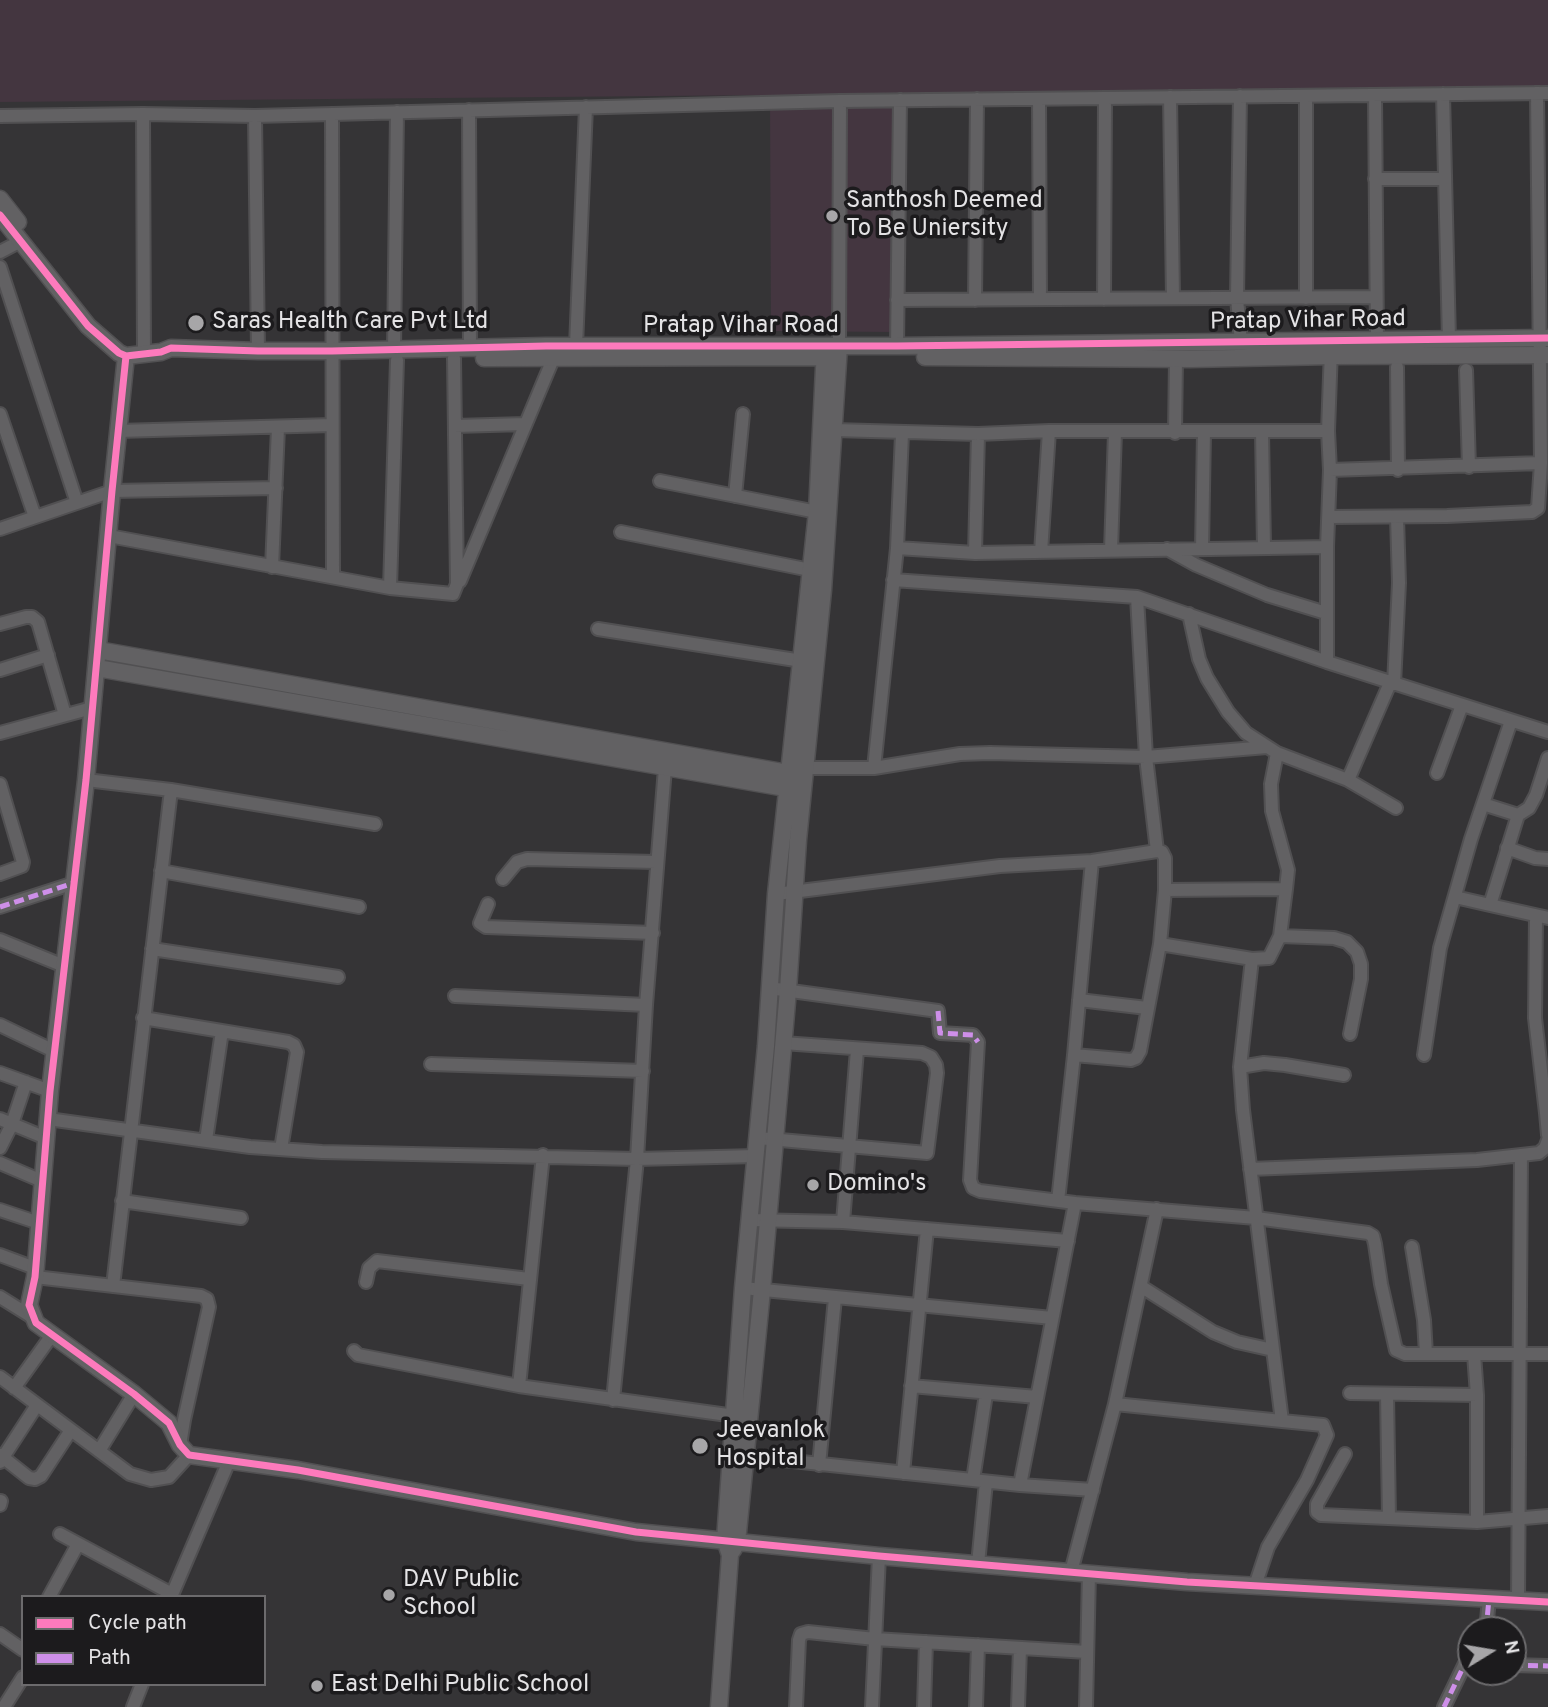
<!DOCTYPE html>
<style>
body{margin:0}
#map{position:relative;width:1548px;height:1707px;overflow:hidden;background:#353436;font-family:Overpass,sans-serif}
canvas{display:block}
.legend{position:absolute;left:21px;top:1595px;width:245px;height:91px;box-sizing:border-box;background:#1c1b1d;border:2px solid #6c6b6d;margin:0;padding:9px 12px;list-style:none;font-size:21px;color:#e4e3e5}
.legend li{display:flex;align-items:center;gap:14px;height:35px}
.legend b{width:35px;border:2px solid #6c6b6d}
.north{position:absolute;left:1457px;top:1616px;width:70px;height:70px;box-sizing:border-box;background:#1c1b1d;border:2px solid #6c6b6d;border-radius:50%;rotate:79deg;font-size:19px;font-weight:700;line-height:28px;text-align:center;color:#e4e3e5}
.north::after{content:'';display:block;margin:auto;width:24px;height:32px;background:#a7a6a8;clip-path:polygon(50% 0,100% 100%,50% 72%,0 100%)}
</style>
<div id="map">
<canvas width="1548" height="1707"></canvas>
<ul class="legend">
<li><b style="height:9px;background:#fd7abc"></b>Cycle path</li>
<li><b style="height:9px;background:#ce8fe9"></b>Path</li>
</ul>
<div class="north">N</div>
</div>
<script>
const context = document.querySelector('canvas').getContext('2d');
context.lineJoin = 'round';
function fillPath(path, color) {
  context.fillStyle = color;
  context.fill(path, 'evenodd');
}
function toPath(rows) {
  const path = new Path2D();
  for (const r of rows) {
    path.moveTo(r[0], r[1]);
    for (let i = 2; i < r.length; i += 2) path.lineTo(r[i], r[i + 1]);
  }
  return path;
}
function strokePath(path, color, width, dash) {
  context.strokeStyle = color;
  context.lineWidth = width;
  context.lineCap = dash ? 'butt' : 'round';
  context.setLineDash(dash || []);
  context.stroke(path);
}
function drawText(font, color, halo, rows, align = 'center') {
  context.font = font + ' Overpass,sans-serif';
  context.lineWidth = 7;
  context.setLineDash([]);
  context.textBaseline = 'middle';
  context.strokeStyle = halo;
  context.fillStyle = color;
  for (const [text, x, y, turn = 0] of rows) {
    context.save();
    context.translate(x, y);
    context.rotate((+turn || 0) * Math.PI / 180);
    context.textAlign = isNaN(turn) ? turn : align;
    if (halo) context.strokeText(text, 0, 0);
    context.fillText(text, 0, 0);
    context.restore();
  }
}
fillPath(toPath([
 [0,0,1548,0,1548,90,893,94,893,332,771,331,770,95,0,102]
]), '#443640');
const street = toPath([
 [1443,94,1449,340],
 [1375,95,1377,341],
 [1240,96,1237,298,1241,343],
 [1170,97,1173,298],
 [1039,99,1040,299],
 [469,110,470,348],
 [143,114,144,354],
 [332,114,333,577],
 [0,116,143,114,255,116,840,101,1548,93],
 [255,116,258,351],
 [1375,179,1445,179],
 [0,252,21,241],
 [0,267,77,503],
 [1306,298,1306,96],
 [1104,299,1105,98],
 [897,300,1376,297],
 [975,300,977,99],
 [576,346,586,107],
 [839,346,840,101],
 [897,346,900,100],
 [394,350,397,112],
 [1397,367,1398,470],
 [1466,370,1469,467],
 [0,414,35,517],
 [455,426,525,424],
 [834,430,978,434,1049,431,1328,431],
 [118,431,332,425],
 [1262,432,1264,547],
 [1175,433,1176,359],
 [1330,470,1541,463],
 [660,481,817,512],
 [735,496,743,414],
 [1329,517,1447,516,1532,512,1538,508,1541,463,1537,93],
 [0,529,112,491,276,488],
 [621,532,810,570],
 [109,536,390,588,453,594,457,584,454,358],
 [897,548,975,553,1327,547],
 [1167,549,1196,565,1267,595,1326,613],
 [1202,549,1204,432],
 [1111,550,1115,432],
 [1041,552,1049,431],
 [975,553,978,434],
 [272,567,278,428],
 [893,580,1137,597,1327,662,1327,547,1330,470,1328,431,1331,349],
 [460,581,553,359],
 [390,588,397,360],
 [1189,614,1199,659,1207,678,1228,712,1246,733,1277,753,1348,780,1396,808],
 [0,624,26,617,32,617,38,622,65,715],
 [598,629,802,661],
 [1327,662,1548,732],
 [0,670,48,655],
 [1394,684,1399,583,1397,517],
 [0,733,92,708],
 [1277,753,1271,784,1272,811,1288,870,1286,889],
 [1548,758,1536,795,1529,808,1518,815,1490,905,1548,918],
 [805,768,874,768,960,754,990,753,1146,757,1267,747],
 [874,768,897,548,902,434],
 [1437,773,1462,705],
 [86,780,171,790,113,1286],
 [1348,780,1390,683],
 [0,784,23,862,22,866,0,874],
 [171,790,375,824],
 [1483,804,1518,815],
 [1507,848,1535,858,1548,859],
 [1092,861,1157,851],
 [161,871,359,907],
 [503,879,517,862,527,859,656,862],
 [776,894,1000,866,1092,861,1074,1055],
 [1455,897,1490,905],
 [488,904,480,923,486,927,653,933],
 [0,907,74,883],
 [1536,916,1535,1018,1546,1113],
 [1280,936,1334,938,1347,942,1357,952,1361,964,1361,979,1350,1034],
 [0,940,64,966],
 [1160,944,1252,959,1269,958,1280,936,1286,889,1165,890],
 [152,949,338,977],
 [1252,959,1240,1067,1243,1110,1282,1421,1323,1425,1327,1435,1307,1480,1268,1547,1255,1586],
 [769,988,938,1011,940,1033,973,1035,978,1042,970,1180,973,1188,980,1191,1075,1203,1256,1218,1368,1233,1373,1236,1375,1244,1381,1284,1396,1350,1405,1354,1548,1354],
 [455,996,646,1005],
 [1079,1000,1147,1008],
 [143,1018,288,1042,294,1045,297,1052,281,1149],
 [0,1025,56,1052],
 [1424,1055,1440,948,1471,839,1511,721],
 [431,1064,643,1071],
 [1240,1067,1264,1063,1285,1065,1344,1075],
 [0,1073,50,1091],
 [1548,1113,1546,1113,1548,1135],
 [0,1119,46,1138],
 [48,1119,250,1147,322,1152,637,1159,756,1156],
 [758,1138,927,1153,937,1073,936,1065,931,1057,922,1053,783,1043],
 [206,1140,222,1031],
 [0,1148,12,1124,26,1082],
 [0,1163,42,1181],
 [1250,1169,1477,1160,1539,1153,1545,1148,1548,1140],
 [122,1201,241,1218],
 [1058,1201,1074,1055,1131,1060,1136,1058,1140,1051,1160,944,1165,890,1165,858,1162,852,1157,851,1146,757,1137,597],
 [0,1210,39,1223],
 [750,1220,843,1222,1068,1241],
 [843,1222,857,1050],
 [1412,1247,1424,1320,1426,1354],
 [0,1255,35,1268],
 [35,1277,201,1296,207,1299,209,1307,184,1420,180,1445],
 [366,1282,369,1268,377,1261,529,1279],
 [1142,1287,1213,1332,1237,1342,1273,1350],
 [743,1288,1052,1318],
 [0,1297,32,1317],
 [354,1351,358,1355,519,1386,735,1416],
 [1474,1354,1477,1395,1477,1522],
 [0,1377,130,1474,151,1480,169,1477,189,1455],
 [519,1386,543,1155],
 [911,1386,1037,1397],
 [14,1388,52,1335],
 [1350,1393,1477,1395],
 [1387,1394,1389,1518],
 [613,1400,637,1159,646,1005,665,768],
 [1115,1404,1157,1209],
 [99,1451,134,1394],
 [1345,1454,1317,1504,1317,1512,1321,1515,1477,1522,1548,1516],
 [0,1455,29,1478,35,1479,41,1476,71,1430],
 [745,1456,1020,1485,1093,1490],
 [0,1462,37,1405],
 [819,1465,835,1298],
 [903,1473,927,1229],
 [973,1480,986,1394],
 [1020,1485,1075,1203],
 [0,1505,1,1501],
 [60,1534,172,1594],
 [978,1564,986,1482],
 [1071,1572,1115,1404,1282,1421],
 [49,1597,78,1544],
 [171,1597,229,1461],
 [1518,1600,1521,1156],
 [1486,1630,1489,1599],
 [0,1634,23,1650],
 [1513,1665,1548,1666],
 [4,1707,23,1677],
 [133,1707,142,1684],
 [796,1707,799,1640,801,1634,808,1632,875,1639,1087,1652],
 [872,1707,879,1556],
 [924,1707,926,1642],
 [976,1707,978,1645],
 [1018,1707,1020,1648],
 [1086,1707,1089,1573],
 [1444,1707,1471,1651]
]);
const secondary = toPath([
 [0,199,18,222],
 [0,215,88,326,119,353,126,356,161,352,171,348,258,351,332,351,546,346,897,346,1548,338],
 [126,356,112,491,86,780,50,1091,35,1277,29,1305,36,1323,134,1394,169,1423,180,1445,189,1455,298,1470,636,1532,879,1556,1187,1582,1548,1602],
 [925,357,1190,359,1331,356,1548,355],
 [484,358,822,357],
 [98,650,799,775],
 [97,668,797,790],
 [733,1550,737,1542,762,1290,788,990,798,840,823,590,839,346],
 [719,1707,730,1555,725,1540,743,1288,766,1046,776,894,817,512,825,348]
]);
strokePath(street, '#515052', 16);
strokePath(secondary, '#515052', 19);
strokePath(street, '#626163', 12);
strokePath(secondary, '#626163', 16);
strokePath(toPath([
 [0,907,74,883],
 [938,1011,940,1033,973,1035,978,1042],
 [1486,1630,1489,1599],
 [1513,1665,1548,1666],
 [1444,1707,1471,1651]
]), '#ce8fe9', 5, [10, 5]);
strokePath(toPath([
 [0,215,88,326,119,353,126,356,161,352,171,348,258,351,332,351,546,346,897,346,1548,338],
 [126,356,112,491,86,780,50,1091,35,1277,29,1305,36,1323,134,1394,169,1423,180,1445,189,1455,298,1470,636,1532,879,1556,1187,1582,1548,1602]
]), '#fd7abc', 7);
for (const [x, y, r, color] of [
 [832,216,7,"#a7a6a8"],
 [196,323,9,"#a7a6a8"],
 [813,1185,7,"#a7a6a8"],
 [700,1446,9,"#a7a6a8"],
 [389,1595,7,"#a7a6a8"],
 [317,1686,7,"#a7a6a8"]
]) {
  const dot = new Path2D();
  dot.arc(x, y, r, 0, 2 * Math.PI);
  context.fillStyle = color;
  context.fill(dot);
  strokePath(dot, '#1c1b1d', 2.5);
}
drawText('24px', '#e4e3e5', '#1c1b1d', [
 ["Santhosh Deemed",846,202],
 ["To Be Uniersity",846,230],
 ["Saras Health Care Pvt Ltd",212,323],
 ["Domino's",827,1185],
 ["Jeevanlok",716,1432],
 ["Hospital",716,1460],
 ["DAV Public",403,1581],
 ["School",403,1609],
 ["East Delhi Public School",331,1686]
], 'left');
drawText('24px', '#e4e3e5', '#1c1b1d', [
 ["Pratap Vihar Road",1308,322,-1],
 ["Pratap Vihar Road",741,327]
]);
</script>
